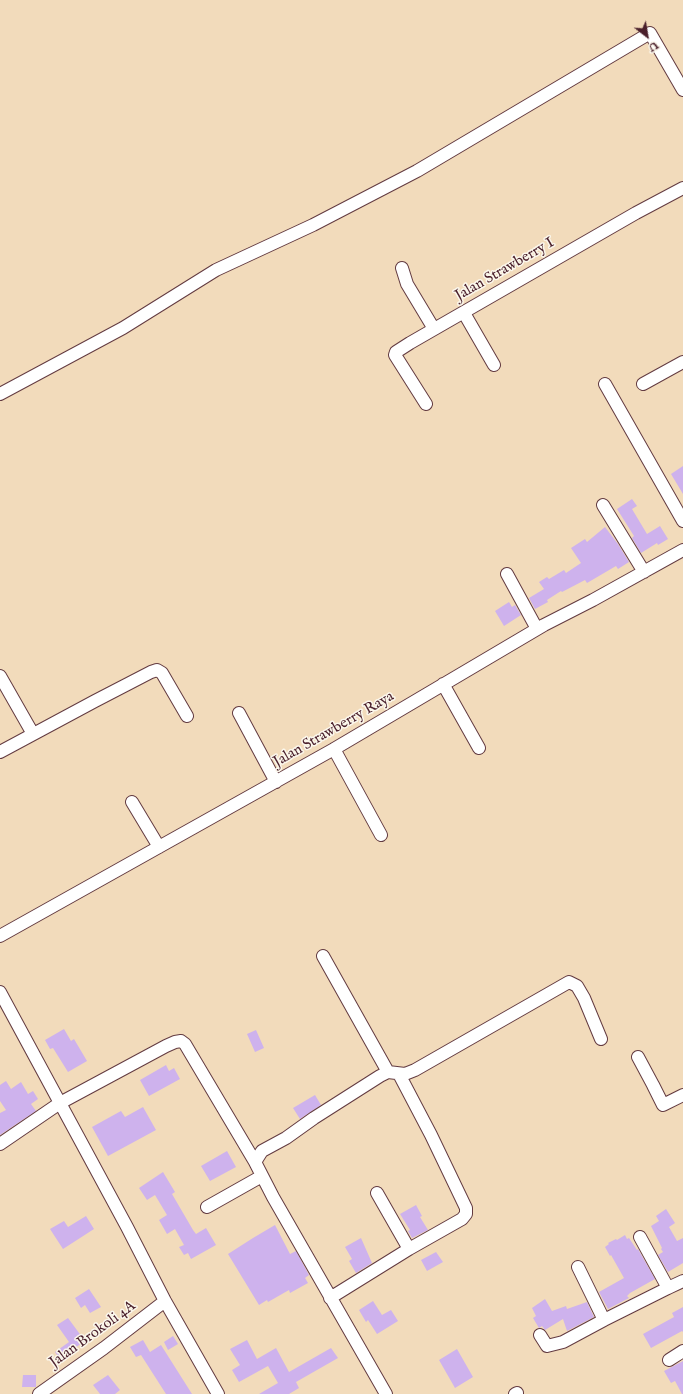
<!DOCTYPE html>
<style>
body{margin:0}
#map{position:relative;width:683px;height:1394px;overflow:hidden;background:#f2dbbb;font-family:"IM FELL English",serif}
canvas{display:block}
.north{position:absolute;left:627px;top:16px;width:40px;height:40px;-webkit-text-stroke:3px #fbf7ec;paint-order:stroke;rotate:149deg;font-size:11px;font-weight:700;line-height:16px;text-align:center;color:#4a1f2b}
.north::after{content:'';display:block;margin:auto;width:14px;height:18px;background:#4a1f2b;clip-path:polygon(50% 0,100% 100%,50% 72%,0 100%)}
</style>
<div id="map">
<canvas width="683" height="1394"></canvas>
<div class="north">U</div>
</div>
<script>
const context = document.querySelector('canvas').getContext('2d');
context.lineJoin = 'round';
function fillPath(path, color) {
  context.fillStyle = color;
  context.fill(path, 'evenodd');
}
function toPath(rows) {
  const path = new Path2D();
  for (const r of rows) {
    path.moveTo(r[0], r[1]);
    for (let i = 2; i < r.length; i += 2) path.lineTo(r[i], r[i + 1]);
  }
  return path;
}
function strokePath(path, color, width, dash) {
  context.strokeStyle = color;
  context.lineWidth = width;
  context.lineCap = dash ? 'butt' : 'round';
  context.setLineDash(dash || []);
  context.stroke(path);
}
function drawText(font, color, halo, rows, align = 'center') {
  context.font = font + ' "IM FELL English",serif';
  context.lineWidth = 3;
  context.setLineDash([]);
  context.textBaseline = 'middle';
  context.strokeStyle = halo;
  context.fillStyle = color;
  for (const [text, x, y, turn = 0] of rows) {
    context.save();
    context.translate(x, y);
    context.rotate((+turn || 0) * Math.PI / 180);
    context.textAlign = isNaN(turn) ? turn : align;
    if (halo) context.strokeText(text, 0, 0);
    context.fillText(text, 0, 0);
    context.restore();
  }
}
fillPath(toPath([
 [683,466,683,494,671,474],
 [632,499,637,506,632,509,647,534,660,526,668,539,658,545,657,543,641,553,632,538,634,536,617,509],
 [605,527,618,544,629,562,618,569,616,566,587,583,585,580,562,592,561,591,547,600,548,602,535,609,529,598,544,589,539,582,547,577,549,579,564,570,566,573,581,563,571,548,585,539,587,542],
 [509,602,512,607,515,605,521,615,504,626,495,611],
 [64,1029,71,1041,74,1039,87,1061,68,1072,53,1048,50,1049,45,1040],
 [256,1030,264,1048,255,1052,247,1034],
 [166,1065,169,1071,174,1068,180,1079,149,1096,140,1080],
 [6,1081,11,1089,21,1082,28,1094,33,1091,38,1099,31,1104,36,1111,0,1135,0,1113,6,1110,0,1101,0,1085],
 [315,1095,321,1105,300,1119,293,1108],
 [143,1107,156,1130,108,1156,92,1127,121,1111,125,1117],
 [227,1151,236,1167,210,1181,201,1166],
 [163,1172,175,1192,172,1194,193,1230,196,1234,206,1228,216,1245,191,1259,188,1253,184,1255,179,1247,184,1245,175,1229,167,1234,159,1220,167,1215,155,1195,147,1200,139,1188],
 [416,1205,422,1216,420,1217,428,1230,412,1238,408,1231,410,1230,400,1214],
 [666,1209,675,1223,669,1227,677,1241,683,1238,683,1263,668,1272,658,1255,663,1252,661,1249,662,1248,651,1226,659,1221,656,1216],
 [86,1216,94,1229,63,1249,50,1229,64,1221,68,1227],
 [275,1225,290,1254,296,1251,309,1275,305,1278,308,1283,290,1293,289,1290,268,1302,267,1300,259,1305,228,1254,253,1238],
 [625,1235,627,1239,629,1238,637,1250,638,1249,655,1279,630,1293,627,1296,629,1298,608,1309,599,1292,624,1278,611,1255,610,1256,605,1247,609,1244,608,1243,616,1239,617,1240],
 [361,1238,372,1263,356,1273,349,1261,352,1259,345,1247],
 [436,1252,443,1262,427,1271,421,1260],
 [89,1289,101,1307,90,1313,85,1305,81,1308,75,1298],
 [545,1299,552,1311,566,1306,567,1309,587,1302,594,1317,567,1331,563,1319,545,1330,542,1326,539,1328,533,1318,536,1316,532,1308],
 [373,1301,382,1315,391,1310,398,1321,377,1334,368,1320,366,1322,359,1310],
 [683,1307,683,1332,682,1331,651,1348,643,1334,674,1317,672,1313],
 [68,1318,85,1341,69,1352,71,1356,62,1362,55,1352,69,1342,57,1325],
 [173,1336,178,1344,168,1350,164,1342],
 [143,1340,150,1352,161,1345,192,1394,166,1394,141,1355,136,1357,130,1347],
 [247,1340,257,1359,276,1348,289,1372,331,1348,338,1358,296,1382,299,1388,289,1394,259,1394,278,1383,268,1366,239,1382,232,1370,240,1365,230,1349],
 [457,1349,473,1377,455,1388,439,1360],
 [683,1361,683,1394,682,1394,675,1381,671,1383,664,1371],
 [23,1375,36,1375,36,1387,22,1387],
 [108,1375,120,1390,115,1394,100,1394,93,1385]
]), '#ceb2ed');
const minor = toPath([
 [402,268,407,284,434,329],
 [464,313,494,365],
 [605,384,683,521],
 [643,384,683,362],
 [0,394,123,328,216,270,313,225,417,171,650,33,683,90],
 [426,404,395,355,396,352,410,343,636,213,683,188],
 [603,505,644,572],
 [507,574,537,629],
 [0,676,33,734],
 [443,684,479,748],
 [239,713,276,782],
 [334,749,381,835],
 [0,752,95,701,151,672,157,670,162,673,187,716],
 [132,802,159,847],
 [0,936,334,749,544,625,593,600,683,550],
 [323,956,388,1072],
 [0,992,127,1227,165,1301,218,1394],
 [638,1057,653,1085,663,1105,683,1095],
 [0,1144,60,1103,166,1046,175,1042,181,1041,185,1044,255,1162,273,1197,386,1394],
 [255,1162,262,1151,286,1138,314,1118,380,1076,388,1072,405,1074,415,1070,569,982,577,986,584,998,601,1039],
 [377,1193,409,1249],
 [207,1207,262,1176],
 [640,1237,668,1288,683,1281],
 [578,1267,604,1320,668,1288],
 [330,1298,409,1249,462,1219,466,1214,466,1208,431,1135,399,1074],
 [540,1335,547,1346,563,1342,604,1320],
 [669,1360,683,1351],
 [39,1394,104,1348,165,1301],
 [515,1394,517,1393]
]);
strokePath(minor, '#633b41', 14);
strokePath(minor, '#fff', 12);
drawText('15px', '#4a1f2b', '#fbf7ec', [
 ["Jalan Strawberry I",505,270,-30],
 ["Jalan Strawberry Raya",334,730,-30],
 ["Jalan Brokoli 4A",93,1335,-36]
]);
</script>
